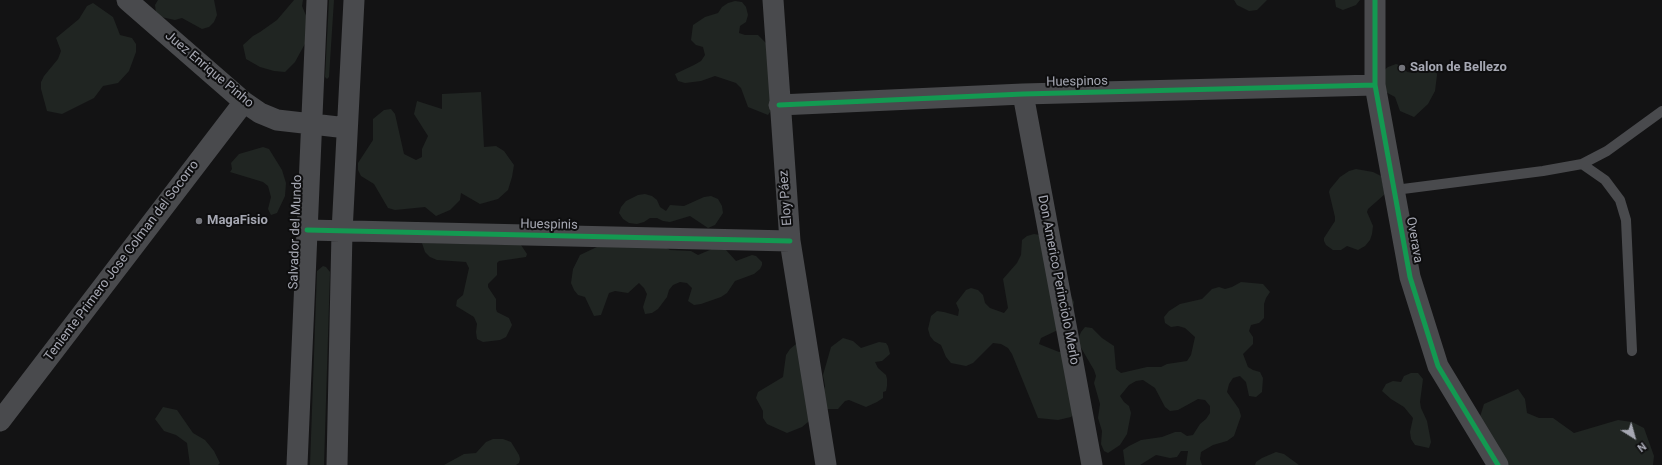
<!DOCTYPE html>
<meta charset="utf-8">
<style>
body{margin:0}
#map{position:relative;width:1662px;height:465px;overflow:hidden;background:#131314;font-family:Roboto,sans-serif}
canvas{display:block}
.north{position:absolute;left:1614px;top:417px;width:40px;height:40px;-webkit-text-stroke:3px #0e0e0f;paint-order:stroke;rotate:143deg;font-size:11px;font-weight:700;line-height:16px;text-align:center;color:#a6a8b3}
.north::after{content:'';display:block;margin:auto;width:14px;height:18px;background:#a6a8b3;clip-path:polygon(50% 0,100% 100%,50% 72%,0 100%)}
</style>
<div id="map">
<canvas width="1662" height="465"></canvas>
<div class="north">N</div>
</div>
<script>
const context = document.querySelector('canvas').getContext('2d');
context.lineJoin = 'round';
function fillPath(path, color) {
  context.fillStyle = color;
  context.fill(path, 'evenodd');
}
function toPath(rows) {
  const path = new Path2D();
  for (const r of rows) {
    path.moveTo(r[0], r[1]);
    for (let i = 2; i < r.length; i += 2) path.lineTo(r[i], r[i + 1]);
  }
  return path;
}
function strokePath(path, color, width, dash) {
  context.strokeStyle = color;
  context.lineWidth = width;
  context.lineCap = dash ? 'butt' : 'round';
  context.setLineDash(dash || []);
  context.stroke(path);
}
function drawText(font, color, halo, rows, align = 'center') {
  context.font = font + ' Roboto,sans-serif';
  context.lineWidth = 4;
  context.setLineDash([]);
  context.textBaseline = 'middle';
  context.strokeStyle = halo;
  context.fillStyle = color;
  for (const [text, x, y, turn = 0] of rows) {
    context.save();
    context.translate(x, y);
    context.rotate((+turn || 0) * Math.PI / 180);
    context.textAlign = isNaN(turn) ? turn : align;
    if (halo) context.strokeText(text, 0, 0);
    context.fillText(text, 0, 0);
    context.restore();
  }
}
fillPath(toPath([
 [158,0,214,0,217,15,214,22,209,27,202,29,182,18,175,20,161,17,156,13,155,5],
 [294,0,303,0,302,6,307,18,307,40,295,62,285,72,274,71,260,67,246,59,243,45,253,36,260,32,277,20],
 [329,0,334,0,329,77,327,79,325,77],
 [1234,0,1267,0,1257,10,1249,11,1237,5],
 [1335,0,1360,0,1356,5,1343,10,1336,7],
 [735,1,742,2,746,7,748,15,746,22,740,26,739,33,745,35,758,35,768,45,772,109,768,115,748,107,741,88,736,83,715,76,701,81,685,83,678,81,675,74,694,65,701,61,705,55,703,47,696,45,691,40,693,25,705,17,718,13,722,7,728,3],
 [93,3,113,17,120,35,132,38,136,44,136,52,129,71,118,83,103,86,94,98,62,114,47,111,41,89,41,82,44,76,58,59,61,51,56,38,79,19,87,6],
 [1396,64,1402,66,1407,72,1414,73,1428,67,1436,68,1437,75,1435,91,1428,104,1414,117,1400,111,1395,97,1382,90,1383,71,1388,67],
 [481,92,484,147,496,146,504,151,514,165,512,177,508,190,498,199,480,204,461,193,460,200,450,210,436,216,425,207,395,210,388,208,374,184,361,176,358,170,358,163,373,140,373,119,384,110,391,109,395,114,404,154,416,160,422,157,422,149,428,136,414,114,417,101,442,109,442,94],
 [263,147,269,149,282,170,286,183,285,196,277,213,271,215,268,209,271,197,268,186,263,182,230,172,232,169,231,163,239,154],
 [1356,169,1373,172,1381,176,1385,194,1368,209,1367,212,1373,226,1372,234,1370,240,1365,246,1358,250,1347,246,1341,250,1333,250,1326,245,1324,241,1324,238,1335,221,1335,217,1329,192,1330,189,1340,177,1349,171],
 [645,194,652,196,657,200,660,207,666,211,670,205,684,206,704,197,711,196,718,199,722,206,723,213,715,225,708,228,690,216,670,222,663,221,657,218,650,218,644,222,637,224,629,223,623,219,619,213,621,207,626,201,638,195],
 [1034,234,1040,235,1074,302,1073,310,1060,329,1041,338,1039,344,1059,352,1065,351,1076,411,1071,417,1058,420,1038,418,1012,354,1008,348,1001,344,993,343,973,363,966,366,951,363,946,357,941,345,934,341,930,336,928,329,931,316,937,311,944,312,958,316,959,310,956,303,966,290,971,288,978,290,983,295,985,303,990,308,1004,313,1008,308,1003,279,1017,263,1021,255,1022,240,1027,236],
 [658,242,670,250,691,251,698,255,712,249,726,250,736,261,752,255,756,256,762,262,762,265,760,269,754,274,735,281,727,293,721,297,701,304,694,305,688,301,692,288,687,283,680,282,673,285,669,290,667,297,658,309,652,313,645,314,643,307,647,294,644,288,639,283,628,293,615,291,609,293,601,315,594,316,585,297,578,295,574,290,571,283,573,269,580,255,601,245],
 [422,243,521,245,527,254,526,257,499,261,497,263,497,275,488,284,488,287,496,299,496,309,497,312,509,318,512,325,506,337,500,340,483,342,477,339,476,332,477,324,474,317,456,306,457,300,463,295,469,268,466,262,437,260,430,257,425,252],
 [323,266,326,267,330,272,324,465,310,465,317,271],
 [1241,282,1263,284,1270,292,1266,298,1264,304,1264,318,1259,323,1251,325,1249,331,1253,337,1253,344,1243,354,1248,367,1253,370,1260,372,1263,378,1262,392,1256,397,1249,396,1246,382,1240,376,1233,378,1229,384,1227,392,1239,409,1241,416,1234,436,1227,441,1213,445,1201,452,1200,459,1202,465,1186,465,1188,451,1181,451,1177,457,1170,458,1156,455,1140,465,1125,465,1123,450,1129,446,1141,440,1162,437,1175,432,1181,432,1187,436,1193,435,1200,424,1206,419,1210,413,1210,406,1205,400,1198,399,1178,410,1170,411,1165,407,1155,388,1143,380,1136,381,1129,385,1120,396,1124,402,1129,406,1131,413,1127,434,1120,445,1108,453,1104,451,1101,444,1102,431,1098,418,1100,404,1094,383,1096,376,1094,370,1080,346,1078,339,1081,332,1085,327,1092,328,1102,338,1114,346,1116,369,1121,373,1147,367,1161,367,1167,364,1187,361,1191,355,1195,337,1185,328,1178,326,1171,327,1165,323,1164,317,1169,311,1180,304,1202,299,1212,289,1219,287,1225,289,1232,287],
 [843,338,853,341,861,348,879,342,886,343,888,346,890,354,882,361,875,362,878,368,886,375,887,379,887,386,886,391,883,392,883,398,877,402,866,407,849,400,845,401,838,409,827,409,819,413,802,427,787,433,767,424,763,418,763,411,756,398,758,392,783,377,786,355,790,349,796,344,803,346,821,400,825,386,823,375,831,347],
 [1411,373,1418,373,1423,379,1420,402,1421,408,1427,421,1431,442,1429,448,1415,445,1411,439,1410,432,1413,418,1404,407,1391,399,1382,391,1386,384,1393,381,1401,382,1404,376],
 [1518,389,1525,399,1527,413,1539,418,1553,418,1574,433,1618,420,1632,422,1644,428,1654,456,1653,465,1488,465,1479,420,1484,404],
 [163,407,177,410,193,433,205,440,214,451,220,463,218,465,190,465,187,443,176,435,164,431,155,419],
 [493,439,503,439,511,442,519,455,520,459,519,463,516,465,444,465,464,454,476,453,486,442],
 [1276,452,1284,454,1299,465,1255,465,1256,462,1262,458]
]), '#202522');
strokePath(toPath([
 [1582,164,1605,180,1620,200,1626,220,1632,351],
 [1395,190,1543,171,1582,164,1607,151,1662,111]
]), '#494a4d', 10);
strokePath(toPath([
 [127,0,244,102,260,113,277,120,347,128],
 [773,0,790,241,826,465],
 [1375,0,1375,85,1410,277,1438,366,1498,465],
 [1023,94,1092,465],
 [779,105,1023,94,1375,85],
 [307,230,790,241],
 [0,421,244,102],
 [297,465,317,0],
 [337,465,342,232,354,0]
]), '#494a4d', 21);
strokePath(toPath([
 [1375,0,1375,85,1410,277,1438,366,1498,465],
 [779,105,1023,94,1375,85],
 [307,230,790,241]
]), '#139951', 5);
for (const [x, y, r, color] of [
 [1402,68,4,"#73747b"],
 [199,221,4,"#73747b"]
]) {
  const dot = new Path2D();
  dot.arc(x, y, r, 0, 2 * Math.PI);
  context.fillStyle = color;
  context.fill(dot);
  strokePath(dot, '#0e0e0f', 1.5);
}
drawText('bold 13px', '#a6a8b3', '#0e0e0f', [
 ["Salon de Bellezo",1410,68],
 ["MagaFisio",207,221]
], 'left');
drawText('13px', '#a6a8b3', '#0e0e0f', [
 ["Juez Enrique Pinho",209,70,40],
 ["Huespinos",1077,82,-1],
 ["Eloy Páez",786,198,-94],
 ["Huespinis",549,225,1],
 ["Salvador del Mundo",296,232,-88],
 ["Overava",1414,240,80],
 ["Teniente Primero Jose Colman del Socorro",122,261,-53],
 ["Don Americo Perinciolo Merlo",1058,280,79]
]);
</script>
